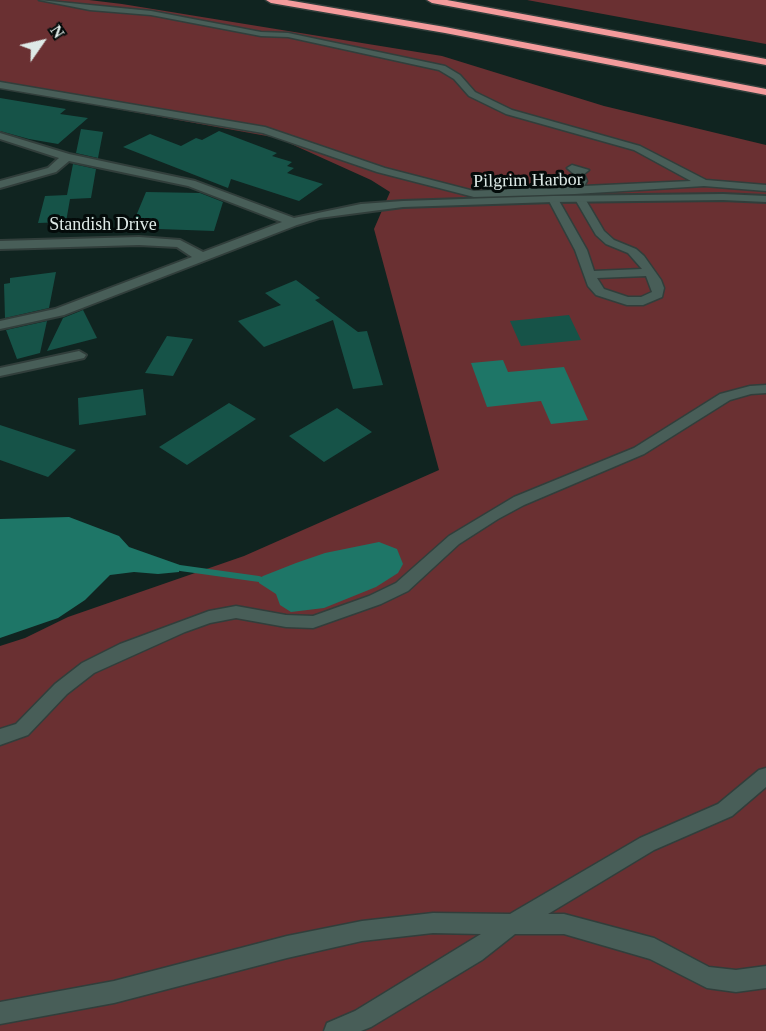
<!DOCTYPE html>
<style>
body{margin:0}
#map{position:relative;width:766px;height:1031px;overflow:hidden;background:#102420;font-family:Georgia,serif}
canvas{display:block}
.north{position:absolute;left:12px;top:12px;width:60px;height:60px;-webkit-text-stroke:4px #040b0a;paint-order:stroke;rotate:56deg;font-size:16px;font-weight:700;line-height:24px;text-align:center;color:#deeae7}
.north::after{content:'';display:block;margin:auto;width:21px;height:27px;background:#deeae7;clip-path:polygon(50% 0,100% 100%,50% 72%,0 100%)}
</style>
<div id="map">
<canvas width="766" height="1031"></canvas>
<div class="north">N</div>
</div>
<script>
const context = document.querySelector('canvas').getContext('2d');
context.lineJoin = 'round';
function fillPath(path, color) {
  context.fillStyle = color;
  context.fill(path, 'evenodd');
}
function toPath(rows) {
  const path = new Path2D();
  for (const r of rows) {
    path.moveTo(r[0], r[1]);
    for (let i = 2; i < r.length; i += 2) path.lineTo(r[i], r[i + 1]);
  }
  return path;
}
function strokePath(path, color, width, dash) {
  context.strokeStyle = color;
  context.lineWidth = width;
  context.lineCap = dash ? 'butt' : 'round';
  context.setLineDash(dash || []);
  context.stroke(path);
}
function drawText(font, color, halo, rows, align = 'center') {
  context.font = font + ' Georgia,serif';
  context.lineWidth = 6;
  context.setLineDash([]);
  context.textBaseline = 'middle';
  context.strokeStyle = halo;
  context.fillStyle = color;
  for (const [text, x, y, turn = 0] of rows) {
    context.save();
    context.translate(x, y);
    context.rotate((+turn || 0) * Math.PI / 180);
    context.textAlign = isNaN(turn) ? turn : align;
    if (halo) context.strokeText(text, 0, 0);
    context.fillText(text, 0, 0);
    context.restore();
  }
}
fillPath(toPath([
 [0,0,89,0,122,4,442,56,604,106,766,145,766,1031,0,1031,0,646,25,638,68,617,244,556,439,470,374,229,390,192,371,180,278,138,0,88],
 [527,0,766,0,766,44]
]), '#6a3032');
fillPath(toPath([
 [503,360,508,372,564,367,588,420,551,424,541,401,487,407,471,363],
 [69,517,119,536,129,547,180,565,179,572,158,574,134,572,110,575,85,600,58,618,0,638,0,519],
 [379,542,397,549,403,564,398,573,376,587,324,608,291,612,280,605,276,594,259,583,259,579,263,576,296,563,325,553]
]), '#1e7667');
fillPath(toPath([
 [180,565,259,576,262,577,263,579,262,581,259,582,180,571,177,570,176,568,177,566,180,565]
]), '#1e7667');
fillPath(toPath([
 [0,98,66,109,60,114,88,118,58,144,29,139,0,131],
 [81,129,103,132,98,158,76,153],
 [219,131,277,153,272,156,292,162,287,166,294,168,287,173,323,184,299,201,231,179,228,188,123,147,150,134,181,146,196,138,202,140],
 [73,164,96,169,91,198,70,199,66,222,38,223,45,196,67,195],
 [146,192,200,193,223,202,214,231,131,228],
 [56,272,49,308,5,318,4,284,10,283,10,278],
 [296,280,320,298,315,300,358,332,367,331,383,385,353,389,333,320,264,347,238,321,281,305,265,293],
 [83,310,97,338,47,351,63,318],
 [569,315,581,340,521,346,510,321],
 [47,321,40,353,17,359,6,330],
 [167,336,193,339,173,376,145,373],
 [143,389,146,415,79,425,78,398],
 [229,403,256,419,187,465,159,447],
 [337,408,372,432,324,462,289,436],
 [0,425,76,450,48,477,0,460]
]), '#165348');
const service = toPath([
 [39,0,151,11,261,32,288,33,445,66,460,75,475,92,512,110,640,146,706,180,766,185,766,191,704,186,575,194,474,197,377,172,263,133,0,88,0,82,265,127,385,168,474,191,573,186,577,181,574,174,567,168,572,165,589,170,584,174,587,181,584,186,691,181,634,150,506,114,469,96,454,79,439,70,288,37,261,36,151,15,90,10,39,0],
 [553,196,558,199,587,250,594,271,642,269,628,253,606,244,596,235,575,199,580,196,584,197,604,231,614,240,636,249,644,256,661,280,664,288,662,297,643,305,627,305,596,295,588,286,575,250,548,199,553,196],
 [646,276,652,292,641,297,628,297,604,289,597,278,646,276],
 [766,385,766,393,751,394,730,400,644,454,524,505,498,519,459,544,408,591,381,604,313,628,286,627,236,618,210,623,185,632,94,673,67,694,28,735,0,745,0,729,16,724,55,684,82,663,120,644,209,611,236,606,286,615,313,616,369,596,396,583,449,536,514,497,634,448,720,394,750,386,766,385],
 [766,768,766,787,732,816,654,850,548,914,564,914,654,938,709,967,736,970,766,966,766,988,736,992,707,988,650,959,564,934,515,934,482,960,371,1027,361,1031,324,1031,327,1023,355,1011,481,934,433,933,362,941,287,958,114,1003,0,1024,0,1002,114,981,287,936,362,921,433,913,510,914,640,838,718,804,759,770,766,768]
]);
const minor = toPath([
 [0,133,69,154,195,181,294,218,361,204,403,201,553,196,723,194,766,196,766,202,723,200,553,202,403,207,319,218,297,225,64,315,0,329,0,321,55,309,192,257,177,247,139,245,0,249,0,241,139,237,180,240,203,252,282,222,188,186,69,161,56,172,0,188,0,181,48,168,59,158,0,139,0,133],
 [79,351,86,355,84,358,0,376,0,368,79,351]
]);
const motorway = toPath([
 [266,0,287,0,445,27,766,89,766,95,445,33,271,3,266,0],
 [427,0,447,0,766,59,766,65,432,3,427,0]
]);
strokePath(service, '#313e3b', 3);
strokePath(minor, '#313e3b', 4);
strokePath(motorway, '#313e3b', 3);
fillPath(service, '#485e58');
fillPath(minor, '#485e58');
fillPath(motorway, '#f49b9c');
drawText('18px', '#deeae7', '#040b0a', [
 ["Pilgrim Harbor",528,181,-1],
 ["Standish Drive",103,225]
]);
</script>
